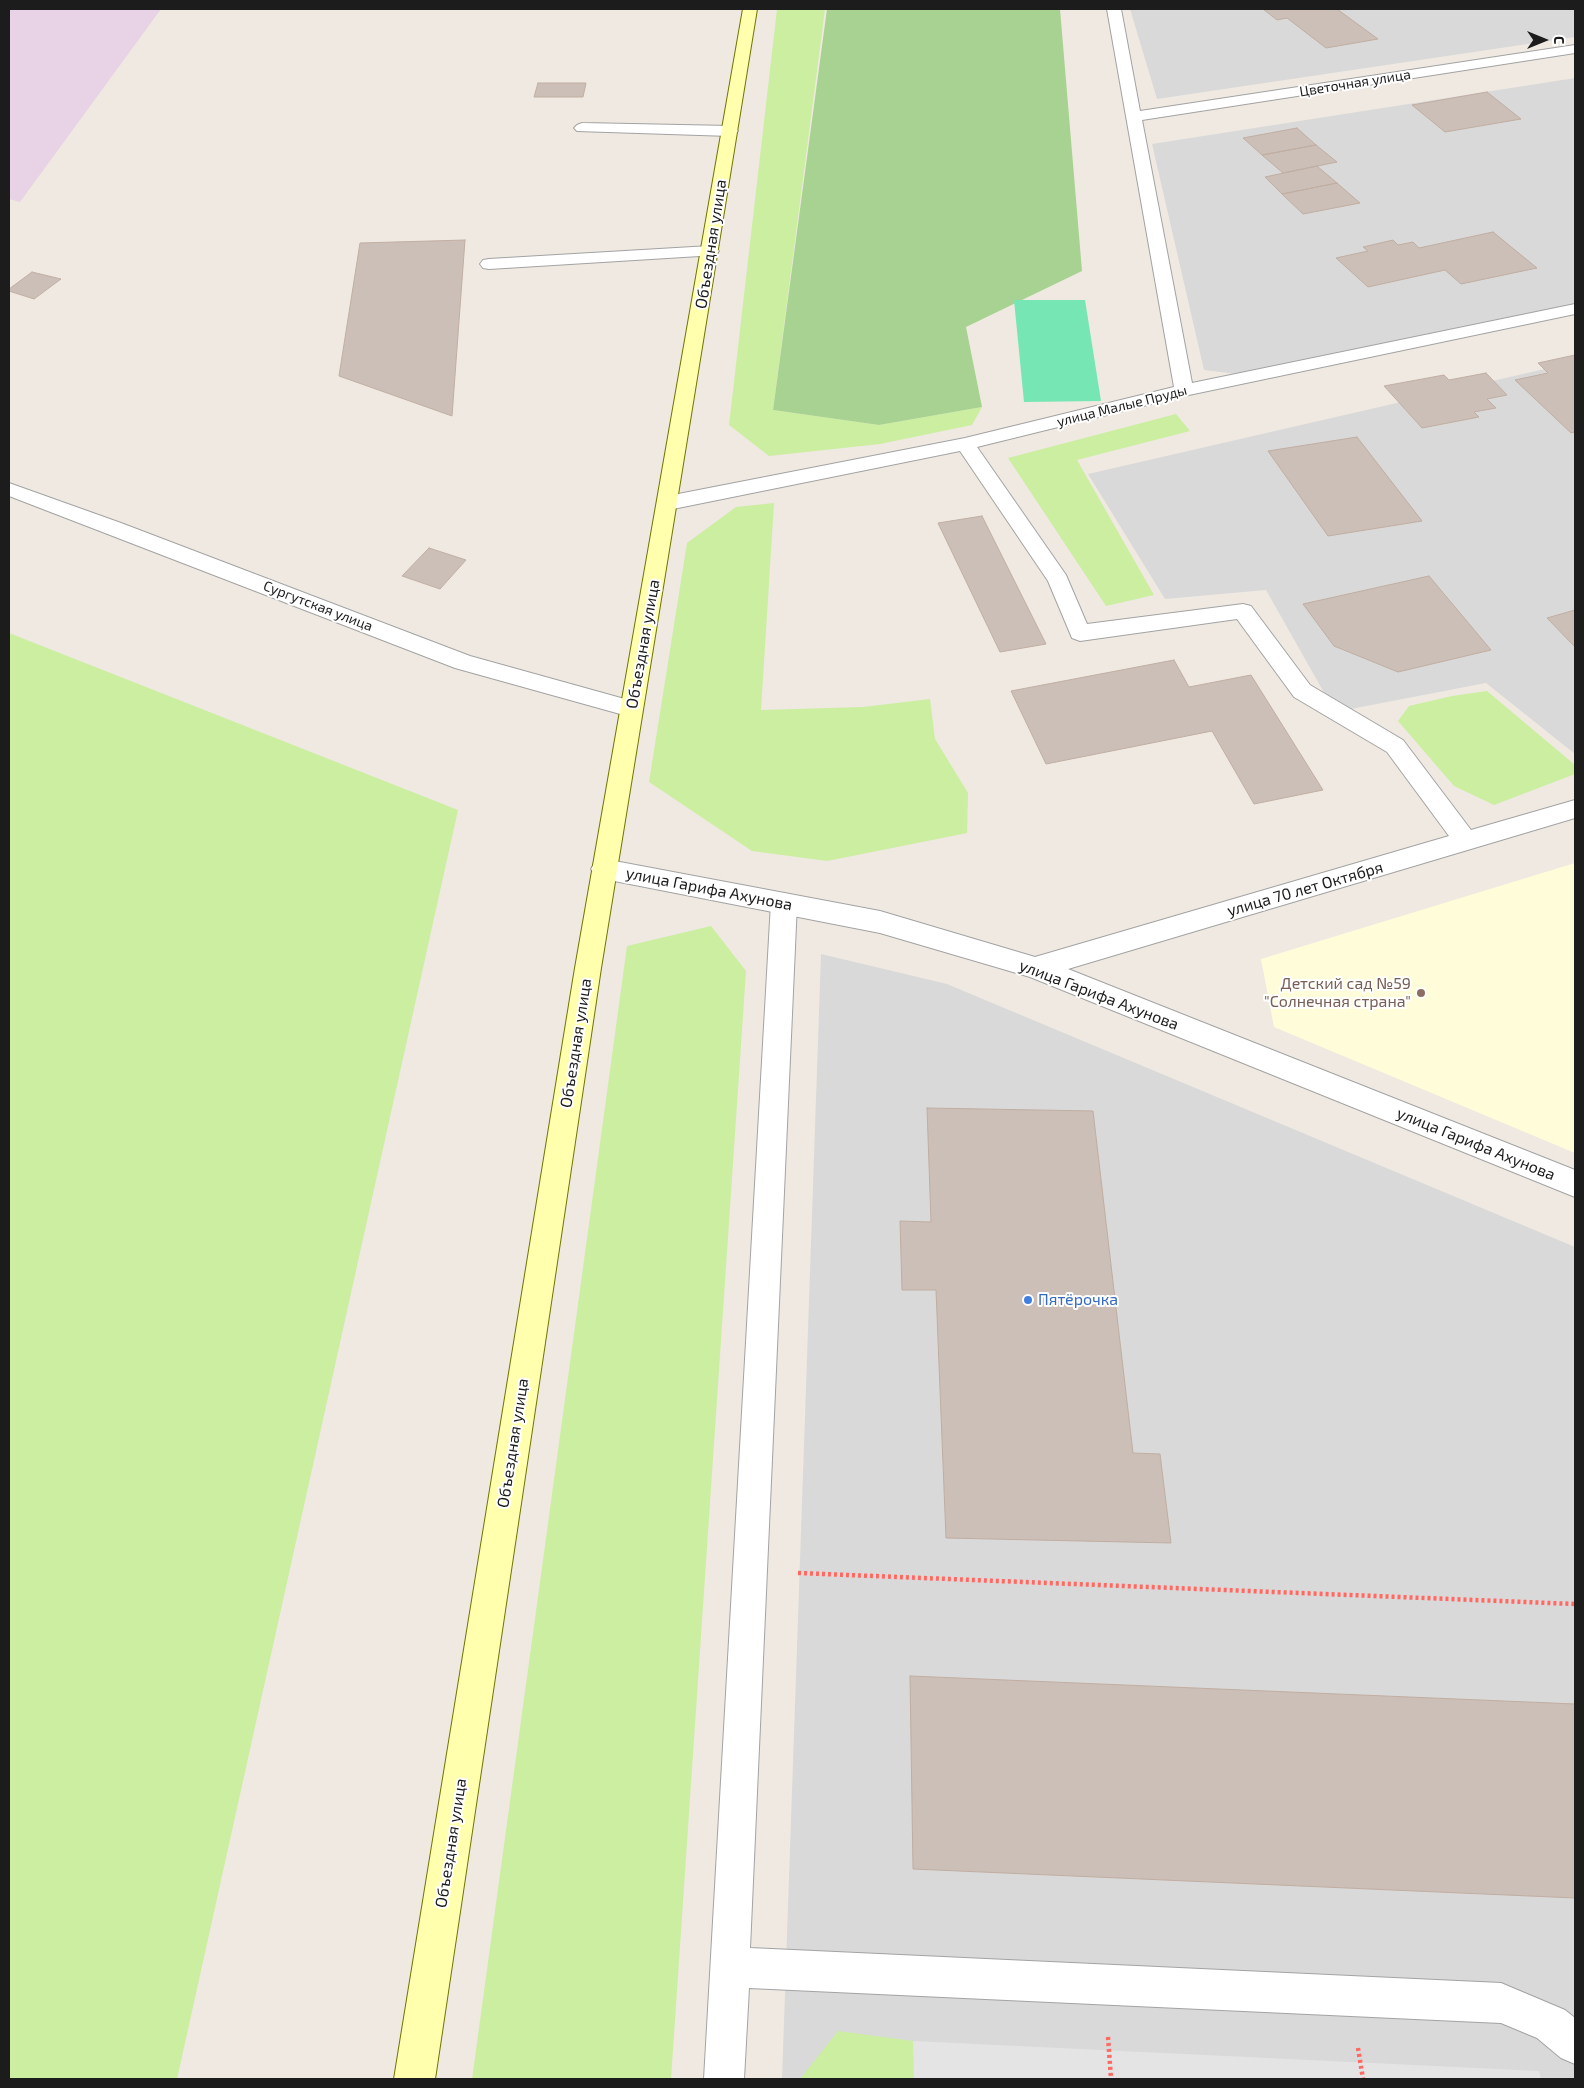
<!DOCTYPE html>
<meta charset="utf-8">
<style>
body{margin:0}
#map{position:relative;width:1584px;height:2088px;overflow:hidden;background:#efe9e1;font-family:"Exo 2",sans-serif}
canvas{display:block}
.frame{position:absolute;inset:0;border:10px solid #1c1c1c;pointer-events:none}
.north{position:absolute;left:1519px;top:15px;width:50px;height:50px;-webkit-text-stroke:4px #fff;paint-order:stroke;rotate:90deg;font-size:14px;font-weight:700;line-height:20px;text-align:center;color:#1c1c1c}
.north::after{content:'';display:block;margin:auto;width:18px;height:22px;background:#1c1c1c;clip-path:polygon(50% 0,100% 100%,50% 72%,0 100%)}
</style>
<div id="map">
<canvas width="1584" height="2088"></canvas>
<div class="frame"></div>
<div class="north">С</div>
</div>
<script>
const context = document.querySelector('canvas').getContext('2d');
context.lineJoin = 'round';
function fillPath(path, color) {
  context.fillStyle = color;
  context.fill(path, 'evenodd');
}
function toPath(rows) {
  const path = new Path2D();
  for (const r of rows) {
    path.moveTo(r[0], r[1]);
    for (let i = 2; i < r.length; i += 2) path.lineTo(r[i], r[i + 1]);
  }
  return path;
}
function strokePath(path, color, width, dash) {
  context.strokeStyle = color;
  context.lineWidth = width;
  context.lineCap = dash ? 'butt' : 'round';
  context.setLineDash(dash || []);
  context.stroke(path);
}
function drawText(font, color, halo, rows, align = 'center') {
  context.font = font + ' "Exo 2",sans-serif';
  context.lineWidth = 4;
  context.setLineDash([]);
  context.textBaseline = 'middle';
  context.strokeStyle = halo;
  context.fillStyle = color;
  for (const [text, x, y, turn = 0] of rows) {
    context.save();
    context.translate(x, y);
    context.rotate((+turn || 0) * Math.PI / 180);
    context.textAlign = isNaN(turn) ? turn : align;
    if (halo) context.strokeText(text, 0, 0);
    context.fillText(text, 0, 0);
    context.restore();
  }
}
fillPath(toPath([
 [1130,9,1575,9,1575,37,1157,99],
 [1575,78,1575,304,1237,374,1204,370,1152,144],
 [1575,362,1575,754,1486,683,1335,712,1266,590,1165,599,1088,474],
 [821,954,947,984,1575,1247,1575,2079,782,2079]
]), '#dad9d9');
fillPath(toPath([
 [9,9,161,9,20,202,9,199]
]), '#e8d2e6');
fillPath(toPath([
 [1575,863,1575,1153,1274,1027,1261,959]
]), '#fffdd9');
fillPath(toPath([
 [777,9,825,9,773,410,879,425,982,407,972,425,880,444,769,456,729,425],
 [1176,414,1190,431,1077,460,1154,595,1106,606,1008,458],
 [774,503,761,710,863,707,930,699,935,739,968,793,967,833,827,861,752,851,649,782,687,543,736,507],
 [9,633,458,810,177,2079,9,2079],
 [1487,691,1575,765,1575,774,1494,805,1454,786,1398,721,1409,706,1452,696],
 [711,926,746,971,671,2079,472,2079,627,946],
 [838,2031,913,2041,914,2079,800,2079]
]), '#cbeea1');
fillPath(toPath([
 [827,9,1060,9,1082,271,966,327,982,407,879,425,773,410]
]), '#a8d291');
fillPath(toPath([
 [1014,300,1085,300,1101,401,1024,402]
]), '#77e6b5');
fillPath(toPath([
 [913,2041,1539,2071,1541,2079,914,2079]
]), '#e4e4e4');
const building = toPath([
 [1263,9,1337,9,1378,39,1326,48,1287,18,1277,20,1263,9],
 [538,83,586,83,583,97,534,97,538,83],
 [1487,92,1521,119,1445,132,1412,105,1487,92],
 [1297,128,1316,145,1262,155,1243,138,1297,128],
 [1316,145,1337,162,1283,173,1262,155,1316,145],
 [1317,166,1337,183,1282,194,1265,177,1317,166],
 [1337,183,1360,203,1303,214,1282,194,1337,183],
 [1493,232,1537,268,1461,284,1445,270,1368,287,1336,258,1368,251,1363,247,1393,240,1398,245,1413,242,1419,248,1493,232],
 [465,240,452,416,339,376,360,243,465,240],
 [32,272,61,279,34,299,9,291,9,289,32,272],
 [1575,355,1575,432,1571,433,1515,380,1548,373,1538,363,1575,355],
 [1486,373,1507,395,1487,399,1496,408,1474,412,1479,417,1422,428,1384,386,1444,375,1449,380,1486,373],
 [1357,437,1422,521,1328,536,1268,451,1357,437],
 [982,516,1046,644,1000,652,938,523,982,516],
 [429,548,466,560,440,589,402,576,429,548],
 [1429,576,1491,650,1398,672,1334,646,1303,604,1429,576],
 [1575,610,1575,647,1547,618,1575,610],
 [1174,660,1189,687,1251,675,1323,790,1254,804,1212,731,1046,764,1011,691,1174,660],
 [927,1108,1093,1111,1133,1453,1160,1454,1171,1543,946,1538,936,1290,902,1290,900,1221,931,1222,927,1108],
 [910,1676,1575,1704,1575,1898,913,1869,910,1676]
]);
fillPath(building, '#cbbfb7');
strokePath(building, '#c1aea2', 1);
const service = toPath([
 [582,123,730,126,735,128,738,131,735,134,730,136,577,131,574,128,577,125,582,123],
 [710,246,716,247,719,251,716,255,489,269,483,268,480,264,483,260,489,259,710,246],
 [784,893,793,896,797,903,750,1948,1501,1983,1565,2010,1575,2018,1575,2064,1561,2058,1537,2038,1501,2023,749,1988,744,2079,704,2079,771,903,775,896,784,893]
]);
const minor = toPath([
 [1107,9,1121,9,1140,111,1575,45,1575,53,1142,120,1192,383,1575,304,1575,314,1184,396,977,447,1066,575,1087,624,1243,604,1251,606,1310,685,1403,740,1471,830,1575,800,1575,818,1068,969,1575,1170,1575,1197,1030,977,880,933,604,879,595,876,591,869,595,862,604,859,880,911,1035,957,1449,836,1387,752,1294,697,1237,619,1080,641,1072,638,1048,581,960,451,668,510,661,508,658,503,661,498,668,496,965,438,1174,387,1107,9]
]);
const tertiary = toPath([
 [9,483,121,523,470,656,639,703,643,709,639,715,631,717,455,668,9,496,9,483]
]);
const secondary = toPath([
 [743,9,757,9,601,968,435,2079,394,2079,575,968,743,9]
]);
strokePath(service, '#a3a3a3', 2);
strokePath(minor, '#a3a3a3', 2);
strokePath(tertiary, '#a3a3a3', 2);
strokePath(secondary, '#707600', 2);
strokePath(toPath([
 [798,1573,1575,1604],
 [1108,2037,1111,2079],
 [1358,2048,1363,2079]
]), '#ff6961', 4.5, [3, 3]);
fillPath(service, '#fff');
fillPath(minor, '#fff');
fillPath(tertiary, '#fff');
fillPath(secondary, '#ffffae');
for (const [x, y, r, color] of [
 [1421,993,5,"#8d6e63"],
 [1028,1300,5,"#3f7fe0"]
]) {
  const dot = new Path2D();
  dot.arc(x, y, r, 0, 2 * Math.PI);
  context.fillStyle = color;
  context.fill(dot);
  strokePath(dot, '#fff', 2);
}
drawText('14px', '#1c1c1c', '#fff', [
 ["Цветочная улица",1355,83,-9],
 ["улица Малые Пруды",1122,406,-14],
 ["Сургутская улица",318,606,21]
]);
drawText('16px', '#1c1c1c', '#fff', [
 ["Объездная улица",711,244,-81],
 ["Объездная улица",643,644,-80],
 ["улица Гарифа Ахунова",709,889,11],
 ["улица 70 лет Октября",1305,889,-16],
 ["улица Гарифа Ахунова",1099,995,21],
 ["Объездная улица",576,1043,-81],
 ["улица Гарифа Ахунова",1476,1144,22],
 ["Объездная улица",513,1443,-81],
 ["Объездная улица",451,1843,-81]
]);
drawText('16px', '#785e54', '#fff', [
 ["Детский сад №59",1411,984],
 ["\"Солнечная страна\"",1411,1002]
], 'right');
drawText('16px', '#366cbe', '#fff', [
 ["Пятёрочка",1038,1300]
], 'left');
</script>
